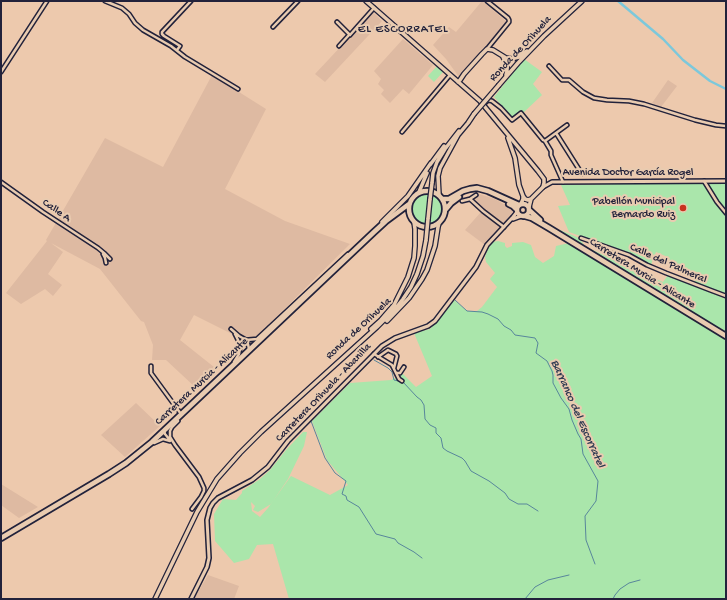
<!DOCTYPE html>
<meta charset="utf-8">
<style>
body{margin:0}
#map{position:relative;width:727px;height:600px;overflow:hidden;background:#edc9ad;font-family:"Gochi Hand",sans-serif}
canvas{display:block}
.frame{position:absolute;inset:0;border:2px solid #22223b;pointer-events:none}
</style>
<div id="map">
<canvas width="727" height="600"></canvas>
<div class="frame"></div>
</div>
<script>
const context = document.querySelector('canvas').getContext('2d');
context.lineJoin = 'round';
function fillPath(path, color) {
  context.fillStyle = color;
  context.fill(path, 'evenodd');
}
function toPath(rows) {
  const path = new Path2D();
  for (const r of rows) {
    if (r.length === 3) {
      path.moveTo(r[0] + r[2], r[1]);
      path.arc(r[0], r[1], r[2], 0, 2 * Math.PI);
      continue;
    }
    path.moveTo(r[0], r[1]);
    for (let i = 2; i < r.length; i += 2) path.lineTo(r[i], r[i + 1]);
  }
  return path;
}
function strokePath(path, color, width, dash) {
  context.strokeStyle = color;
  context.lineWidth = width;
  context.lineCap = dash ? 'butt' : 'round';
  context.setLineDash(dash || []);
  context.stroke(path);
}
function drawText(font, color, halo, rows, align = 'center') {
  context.font = font + ' "Gochi Hand",sans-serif';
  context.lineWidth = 4;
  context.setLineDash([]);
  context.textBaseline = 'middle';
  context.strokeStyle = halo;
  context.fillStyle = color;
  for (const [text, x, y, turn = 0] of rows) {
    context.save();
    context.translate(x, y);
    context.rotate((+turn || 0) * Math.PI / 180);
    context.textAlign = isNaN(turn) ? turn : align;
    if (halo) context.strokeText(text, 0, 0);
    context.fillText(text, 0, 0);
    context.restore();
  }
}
fillPath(toPath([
 [482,1,507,22,459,77,446,59,433,45,449,27,456,32],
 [373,12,382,21,325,82,315,74],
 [403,39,433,65,409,94,403,89,390,103,381,94,384,90,378,84,381,79,374,71],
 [212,75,266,109,225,189,285,221,350,244,250,343,194,315,180,340,214,367,195,387,166,360,152,360,153,345,144,322,141,321,100,269,51,243,63,252,48,274,62,285,53,296,45,289,21,304,6,293,47,241,46,240,105,138,163,167],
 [668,80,677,86,661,107,652,103],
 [479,194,495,199,512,209,512,213,510,219,485,245,465,230,481,212,471,200],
 [136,403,160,426,125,457,101,435],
 [1,484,38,507,19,518,1,505],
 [208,575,239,586,234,599,194,599]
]), '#debaa2');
fillPath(toPath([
 [524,59,542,72,533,84,542,95,523,113,521,111,513,118,494,97],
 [437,66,443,72,434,82,428,76],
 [726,182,726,295,707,288,694,282,696,276,668,264,670,258,656,252,651,265,642,261,630,254,569,232,558,206,570,205,561,185],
 [427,192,429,192,426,225,419,223,415,220,411,213,411,207,413,201,417,196,423,193],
 [432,193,438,196,441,200,444,209,443,215,440,219,434,224,429,225],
 [560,230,577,237,583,243,584,246,663,282,668,275,726,299,726,334,559,232],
 [498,241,505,243,505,246,507,248,512,246,512,243,523,242,531,245,535,257,543,263,554,256,556,246,569,243,726,339,726,599,289,599,273,544,257,545,249,559,234,563,215,541,214,514,223,499,236,500,242,493,242,491,260,479,270,470,286,450,303,432,307,432,304,446,288,479,271,504,258,512,253,510,255,506,251,502,252,511,260,517,268,508,291,476,330,495,348,485,327,460,312,421,350,383,391,380,403,374,416,387,432,376,414,333,430,329,446,311,454,300,467,311,477,311,482,307,497,287,490,279,495,273,486,262,485,257,488,248,493,242]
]), '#aae6ab');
strokePath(toPath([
 [455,300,467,311,482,312,488,314,498,319,504,326,511,330,515,335,535,338,538,343,536,353,547,361,552,371,553,375,553,383,561,398,569,409,572,420,578,434,581,439,583,454,598,481,596,501,585,516,586,540,595,564],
 [374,360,388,368,392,372,394,380,403,382,417,397,421,400,424,405,425,419,430,425,436,428,436,433,441,438,443,448,447,451,462,458,465,461,471,471,489,481,505,493,509,499,518,504,527,504,538,511],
 [311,421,325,458,335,473,346,481,342,494,346,496,347,500,359,507,376,534,395,539,398,543,414,552,422,558],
 [525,599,535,587,548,580,569,575],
 [613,599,615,595,620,589,629,583,640,580]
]), '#58869b', 1);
strokePath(toPath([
 [618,1,663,39,683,60,710,81,726,89]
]), '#7cc8db', 2.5);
const minor = toPath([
 [105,1,122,8,129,14,135,23,143,30,171,46,185,57,238,89],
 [487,1,508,18,509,20,509,22,487,49],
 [337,22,350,35,374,8],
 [273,27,298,1],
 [339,46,349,35],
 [177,50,180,46,164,36,162,34,162,32,191,1],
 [549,66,562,80,569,80,583,92,594,98,607,100,629,101,644,104,695,120,716,125,726,126],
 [1,72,47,1],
 [486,102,488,100,492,101,501,108,512,120,521,113,543,140,545,141,551,151,551,155,563,182],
 [402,132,450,75],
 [556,133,582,174],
 [545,141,567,125],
 [704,181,717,202,726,213],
 [1,182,43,212,98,248,104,253,110,259],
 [470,199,483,211,504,227],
 [462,201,470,199,476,195],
 [581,238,629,255,647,265,666,273,710,290,726,296],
 [103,254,105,258,106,263],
 [231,329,239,336,246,340,257,339,348,254],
 [242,345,243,342,246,340,248,344,249,349],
 [374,354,392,365,399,379,402,381],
 [378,357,388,350,396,354,397,356,394,368],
 [234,362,239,354,240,348,239,342,235,334],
 [151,366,151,373,181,414],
 [397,373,400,373,404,367],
 [178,421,172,427,170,431,170,437,175,445,199,477,204,488,204,491,201,497,192,509],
 [164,431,165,434,169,439],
 [154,443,163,439,170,441]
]);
const tertiary = toPath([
 [543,187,552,182,726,181],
 [513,219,521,216],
 [191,599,207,567,209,558,207,520,210,508,213,503,218,498,252,480,268,467,288,441,382,346,395,338,428,326,435,321,476,267,487,245,513,217,517,212]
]);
const secondary = toPath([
 [366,1,480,101,538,171,544,179,544,183,543,187,531,199,529,207],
 [503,57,507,65,507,71,506,75],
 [458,82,460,80,464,74,482,54,487,49,493,50,506,58,511,59,519,57,527,51],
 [499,85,518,63,544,36,582,1],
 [508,138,515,158,519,185,523,196,525,199,528,200,531,199],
 [430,165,444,146],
 [432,183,433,173,437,162,445,149,459,131],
 [419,192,427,173],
 [439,195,438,176,440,168,458,135,468,123,474,114],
 [521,204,523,199,523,196],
 [428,219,430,199],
 [382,222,408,196,431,163],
 [387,321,409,298,422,279,427,270,435,246,438,227,439,223],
 [371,329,381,320,394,305,408,277,414,258,415,246,415,229,414,222],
 [155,599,197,512,217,479,240,453,261,432,377,327,395,309,403,299,411,287,417,274,423,256,426,240]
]);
const trunk = toPath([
 [427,209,18],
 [443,199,449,199,463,191,470,189,477,188,488,191,519,205],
 [523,210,6],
 [509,204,513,206,516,209],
 [446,209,451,203,459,197],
 [529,210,540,220],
 [525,216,532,218,549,228,726,336],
 [1,538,109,474,126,463,152,442,374,232,386,221,409,204]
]);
strokePath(minor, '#22223b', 5.5);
strokePath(tertiary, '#22223b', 6);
strokePath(secondary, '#22223b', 6);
strokePath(trunk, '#22223b', 8);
strokePath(minor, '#e9cbb0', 2.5);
strokePath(tertiary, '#e9cbb0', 3);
strokePath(secondary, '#e9cbb0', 3.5);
strokePath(trunk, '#e9cbb0', 4.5);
const secondaryBridge = toPath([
 [474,114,499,85],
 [430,199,432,183],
 [426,240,428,219]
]);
strokePath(secondaryBridge, '#22223b', 6, []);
strokePath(secondaryBridge, '#e9cbb0', 3.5);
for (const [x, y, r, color] of [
 [683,208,4,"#c8321e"]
]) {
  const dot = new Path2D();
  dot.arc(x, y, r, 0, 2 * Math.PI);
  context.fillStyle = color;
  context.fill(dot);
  strokePath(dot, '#e9cbb0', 1.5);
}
drawText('11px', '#22223b', '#e9cbb0', [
 ["Ronda de Orihuela",521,49,-47],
 ["Avenida Doctor García Rogel",628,173],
 ["Calle A",56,211,34],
 ["Calle del Palmeral",668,264,24],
 ["Carretera Murcia - Alicante",642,274,32],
 ["Ronda de Orihuela",359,329,-43],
 ["Carretera Murcia - Alicante",202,382,-43],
 ["Carretera Orihuela - Abanilla",324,393,-46]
]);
drawText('11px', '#22223b', '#e9cbb0', [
 ["Pabellón Municipal",675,202],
 ["Bernardo Ruiz",675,215]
], 'right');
context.letterSpacing = '1px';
drawText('12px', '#22223b', '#e9cbb0', [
 ["EL ESCORRATEL",403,30]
]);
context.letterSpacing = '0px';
drawText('italic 12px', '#303b53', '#e9cbb0', [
 ["Barranco del Escorratel",577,414,66]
]);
</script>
